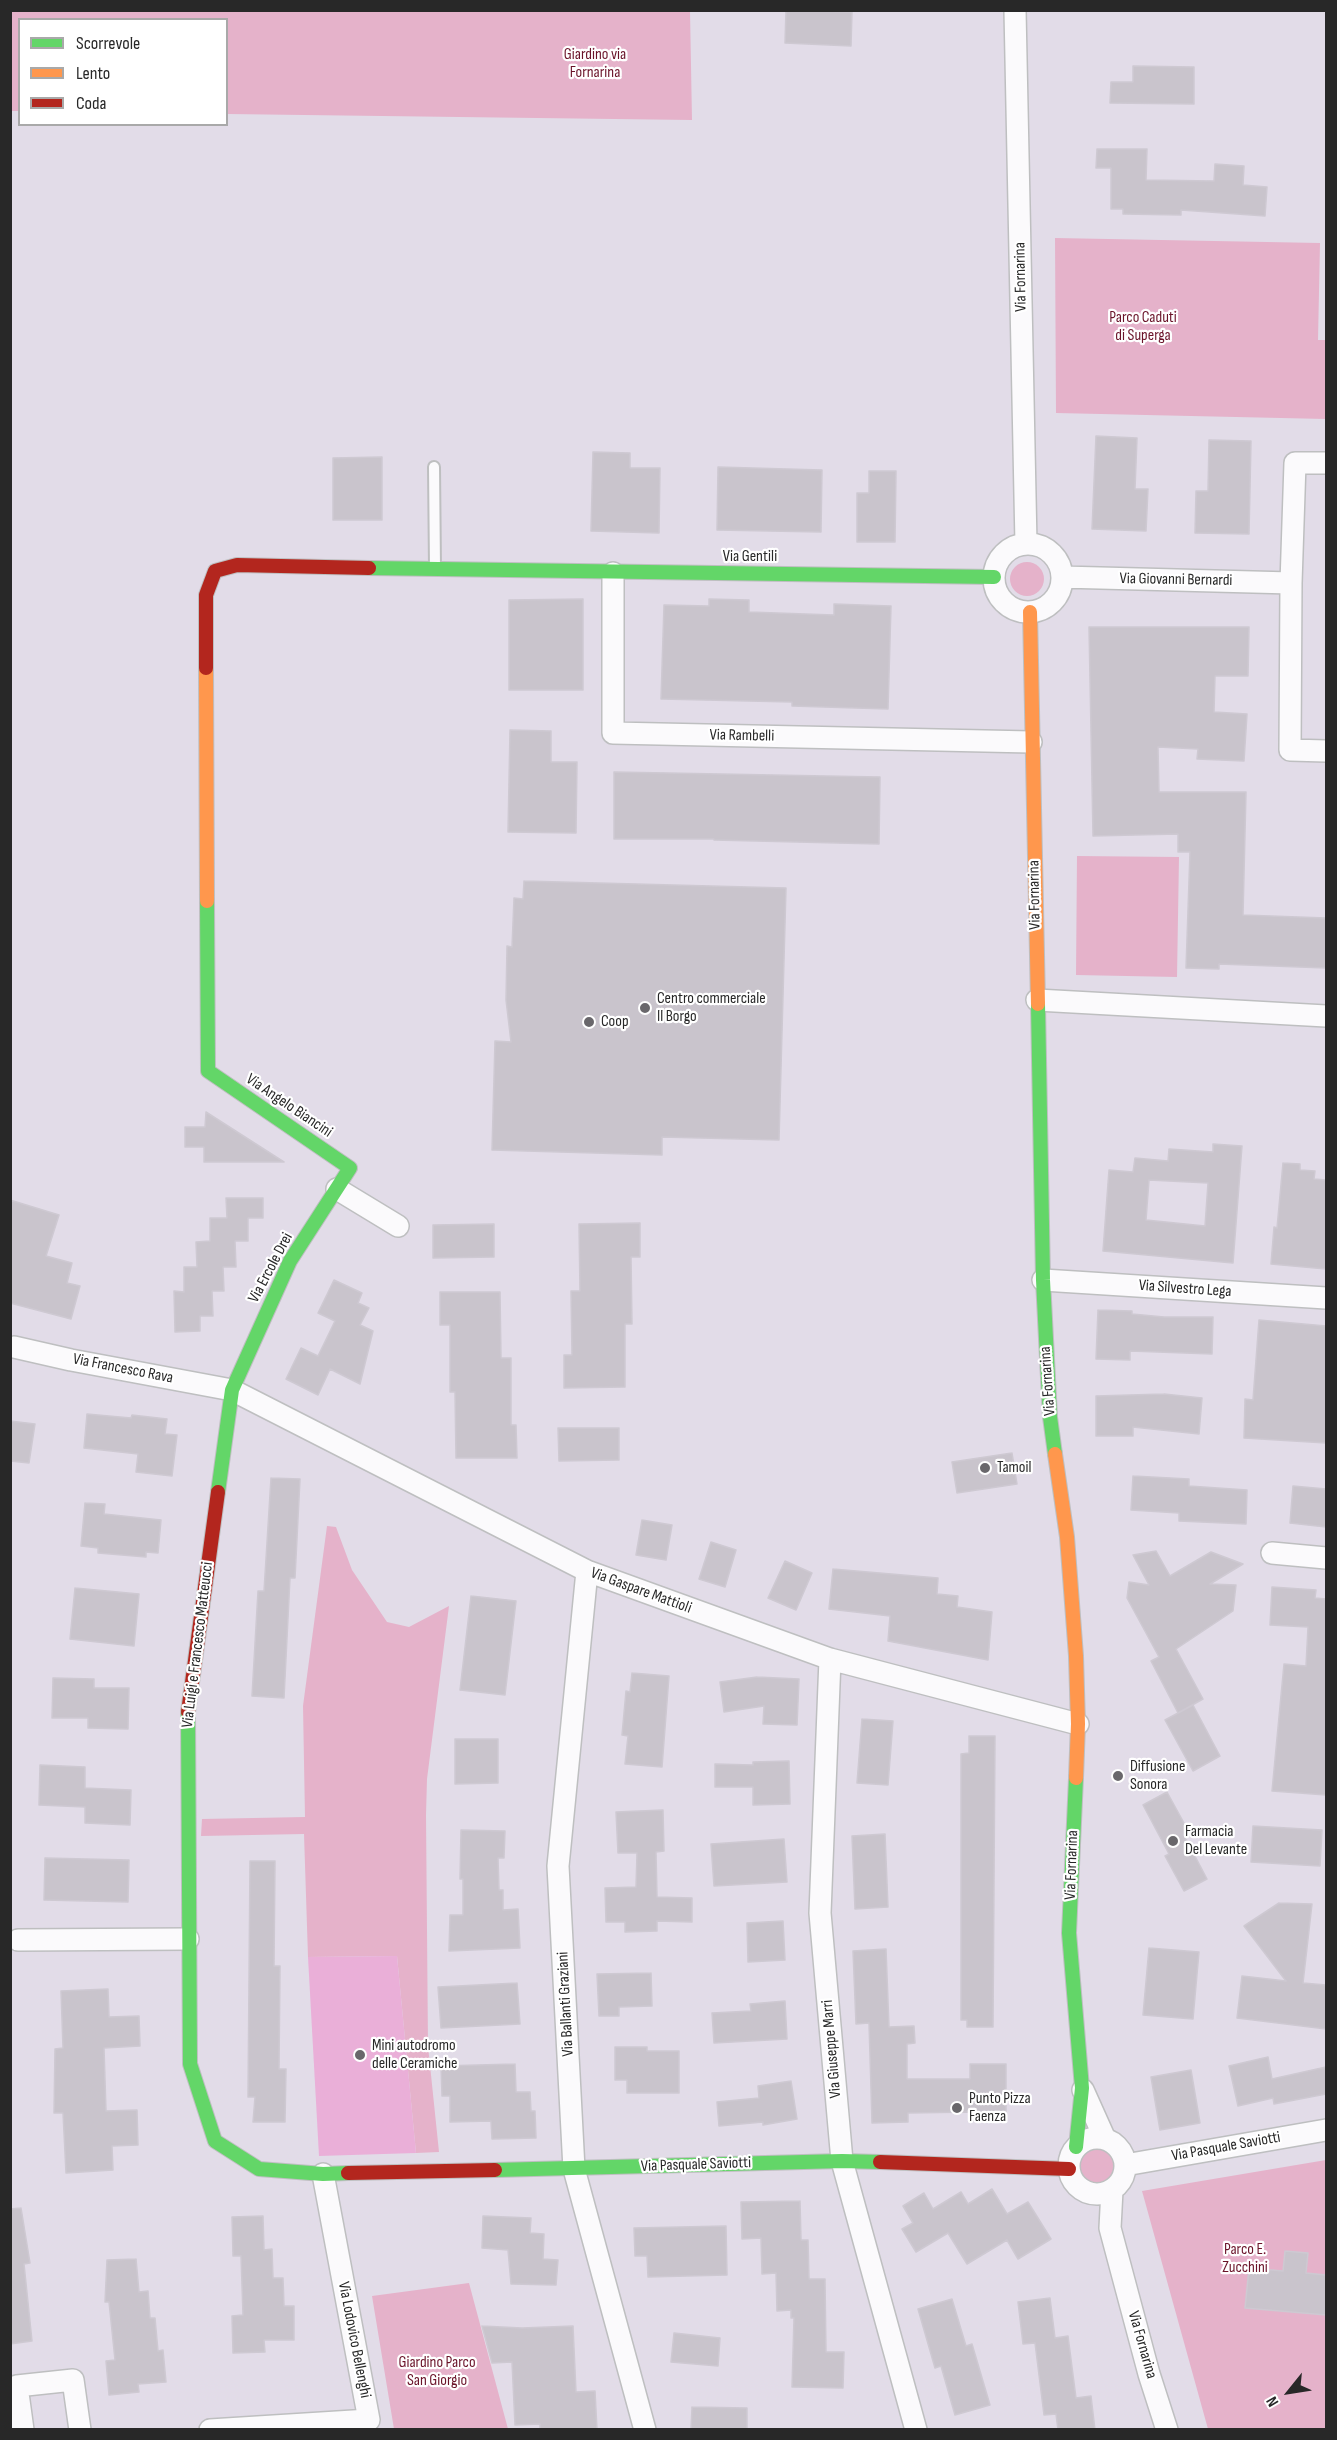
<!DOCTYPE html>
<style>
body{margin:0}
#map{position:relative;width:1337px;height:2440px;overflow:hidden;background:#e2dce8;font-family:"Sofia Sans Condensed",sans-serif}
canvas{display:block}
.frame{position:absolute;inset:0;border:12px solid #282828;pointer-events:none}
.legend{position:absolute;left:18px;top:18px;width:210px;height:108px;box-sizing:border-box;background:#fff;border:2px solid #a9a9a9;margin:0;padding:8px 10px;list-style:none;font-size:18px;color:#282828}
.legend li{display:flex;align-items:center;gap:12px;height:30px}
.legend b{width:30px;border:2px solid #a9a9a9}
.north{position:absolute;left:1259px;top:2362px;width:60px;height:60px;-webkit-text-stroke:4px #fff;paint-order:stroke;rotate:240deg;font-size:16px;font-weight:700;line-height:24px;text-align:center;color:#282828}
.north::after{content:'';display:block;margin:auto;width:21px;height:27px;background:#282828;clip-path:polygon(50% 0,100% 100%,50% 72%,0 100%)}
</style>
<div id="map">
<canvas width="1337" height="2440"></canvas>
<div class="frame"></div>
<ul class="legend">
<li><b style="height:8px;background:#63d668"></b>Scorrevole</li>
<li><b style="height:8px;background:#ff974d"></b>Lento</li>
<li><b style="height:8px;background:#b3261e"></b>Coda</li>
</ul>
<div class="north">N</div>
</div>
<script>
const context = document.querySelector('canvas').getContext('2d');
context.lineJoin = 'round';
function fillPath(path, color) {
  context.fillStyle = color;
  context.fill(path, 'evenodd');
}
function toPath(rows) {
  const path = new Path2D();
  for (const r of rows) {
    if (r.length === 3) {
      path.moveTo(r[0] + r[2], r[1]);
      path.arc(r[0], r[1], r[2], 0, 2 * Math.PI);
      continue;
    }
    path.moveTo(r[0], r[1]);
    for (let i = 2; i < r.length; i += 2) path.lineTo(r[i], r[i + 1]);
  }
  return path;
}
function strokePath(path, color, width, dash) {
  context.strokeStyle = color;
  context.lineWidth = width;
  context.lineCap = dash ? 'butt' : 'round';
  context.setLineDash(dash || []);
  context.stroke(path);
}
function drawText(font, color, halo, rows, align = 'center') {
  context.font = font + ' "Sofia Sans Condensed",sans-serif';
  context.lineWidth = 4.5;
  context.setLineDash([]);
  context.textBaseline = 'middle';
  context.strokeStyle = halo;
  context.fillStyle = color;
  for (const [text, x, y, turn = 0] of rows) {
    context.save();
    context.translate(x, y);
    context.rotate((+turn || 0) * Math.PI / 180);
    context.textAlign = isNaN(turn) ? turn : align;
    if (halo) context.strokeText(text, 0, 0);
    context.fillText(text, 0, 0);
    context.restore();
  }
}
fillPath(toPath([
 [11,10,690,11,692,120,227,114,226,20,20,20,19,111,11,111],
 [1055,238,1320,243,1318,340,1326,340,1326,419,1056,413],
 [1027,579,17],
 [1077,856,1179,857,1177,977,1076,975],
 [327,1526,336,1527,352,1570,387,1622,409,1627,449,1606,427,1779,426,1815,428,2046,439,2152,416,2153,397,1956,308,1957,304,1834,201,1836,202,1819,305,1817,303,1706],
 [1096,2166,18],
 [1326,2160,1326,2429,1208,2429,1142,2191],
 [469,2283,508,2429,394,2429,372,2296]
]), '#e5b2ca');
fillPath(toPath([
 [397,1956,416,2153,319,2156,308,1957]
]), '#eaafd8');
const building = toPath([
 [786,10,852,12,851,46,785,43,786,10],
 [1133,66,1194,67,1194,104,1110,103,1111,82,1133,82,1133,66],
 [1097,149,1147,149,1146,180,1214,181,1215,164,1244,166,1243,185,1267,187,1265,216,1181,210,1181,215,1123,214,1123,209,1111,209,1111,168,1096,168,1097,149],
 [1096,436,1137,438,1135,489,1148,489,1146,531,1092,529,1096,436],
 [1209,440,1251,441,1249,534,1195,533,1196,491,1208,491,1209,440],
 [593,452,630,453,630,468,660,468,659,533,591,531,593,452],
 [382,457,382,520,333,520,333,458,382,457],
 [718,467,822,470,821,532,717,530,718,467],
 [869,471,896,471,895,542,857,542,857,493,869,493,869,471],
 [583,599,583,690,509,690,509,600,583,599],
 [709,599,749,600,749,612,834,615,834,604,891,606,888,709,792,706,792,702,661,699,664,605,709,606,709,599],
 [1089,627,1249,627,1248,676,1215,676,1214,712,1247,714,1244,761,1197,759,1198,749,1158,747,1159,792,1246,792,1243,915,1326,918,1326,968,1219,964,1219,969,1186,968,1190,852,1178,852,1178,834,1093,836,1089,627],
 [510,730,551,731,551,762,577,762,576,833,508,832,510,730],
 [614,772,880,777,879,844,714,840,714,839,614,839,614,772],
 [524,881,786,888,779,1140,662,1137,662,1155,492,1150,495,1041,511,1042,506,1000,507,946,512,947,514,898,523,899,524,881],
 [206,1112,284,1162,204,1162,204,1147,185,1147,185,1127,205,1127,206,1112],
 [1213,1144,1242,1146,1233,1263,1103,1251,1109,1170,1133,1172,1135,1158,1168,1161,1169,1149,1213,1152,1213,1144],
 [1149,1180,1208,1183,1205,1226,1146,1220,1149,1180],
 [1283,1163,1300,1164,1300,1170,1315,1171,1314,1179,1326,1180,1326,1269,1271,1264,1274,1227,1277,1228,1283,1163],
 [226,1198,263,1198,263,1218,248,1218,248,1241,235,1241,236,1267,223,1267,224,1291,212,1291,213,1316,200,1316,200,1331,175,1332,174,1291,184,1292,184,1267,197,1267,196,1242,210,1241,210,1218,227,1218,226,1198],
 [10,1200,59,1215,46,1256,72,1263,67,1283,80,1286,71,1319,10,1303,10,1200],
 [640,1223,640,1257,631,1257,632,1324,625,1324,625,1387,564,1388,564,1355,572,1355,571,1291,580,1291,579,1224,640,1223],
 [494,1224,494,1257,433,1258,433,1225,494,1224],
 [334,1280,362,1293,358,1303,369,1308,360,1325,373,1331,360,1384,330,1369,318,1395,286,1379,301,1348,318,1356,335,1321,318,1313,334,1280],
 [440,1292,500,1292,501,1358,511,1358,511,1425,516,1425,517,1458,456,1458,455,1392,450,1392,450,1325,440,1325,440,1292],
 [1098,1310,1132,1311,1132,1314,1164,1317,1213,1317,1212,1354,1130,1351,1130,1360,1096,1359,1098,1310],
 [1259,1320,1326,1326,1326,1443,1244,1438,1245,1399,1253,1400,1259,1320],
 [1164,1394,1202,1398,1199,1434,1133,1427,1133,1436,1096,1436,1096,1396,1164,1394],
 [87,1414,131,1418,132,1415,167,1419,165,1434,177,1435,172,1476,136,1472,138,1454,84,1448,87,1414],
 [10,1421,35,1424,29,1463,10,1461,10,1421],
 [558,1428,619,1428,619,1460,559,1461,558,1428],
 [1012,1453,1017,1484,957,1493,952,1462,1012,1453],
 [1133,1476,1189,1479,1189,1486,1247,1490,1246,1524,1179,1521,1179,1513,1131,1510,1133,1476],
 [271,1478,300,1479,295,1578,290,1578,284,1698,252,1696,258,1591,264,1591,271,1478],
 [1293,1486,1326,1489,1326,1527,1290,1523,1293,1486],
 [85,1503,105,1504,104,1514,161,1520,158,1553,146,1552,146,1557,98,1553,98,1548,81,1546,85,1503],
 [642,1520,672,1525,666,1560,636,1555,642,1520],
 [711,1542,736,1550,725,1587,699,1579,711,1542],
 [1156,1551,1170,1576,1211,1552,1243,1564,1210,1584,1236,1585,1233,1611,1176,1649,1203,1699,1178,1713,1151,1661,1159,1657,1127,1598,1129,1582,1149,1585,1133,1555,1156,1551],
 [785,1561,812,1573,796,1610,768,1598,785,1561],
 [833,1569,938,1578,937,1594,958,1596,957,1607,992,1612,988,1660,888,1641,890,1616,829,1609,833,1569],
 [1272,1587,1316,1590,1315,1598,1326,1599,1326,1795,1272,1791,1284,1664,1306,1666,1308,1627,1270,1625,1272,1587],
 [75,1588,139,1594,134,1646,70,1639,75,1588],
 [471,1596,516,1601,505,1695,460,1690,471,1596],
 [632,1673,669,1676,662,1767,625,1764,628,1736,622,1735,626,1691,630,1692,632,1673],
 [757,1677,799,1679,797,1725,763,1724,764,1706,724,1712,720,1682,757,1677],
 [53,1678,94,1679,94,1688,129,1688,128,1729,88,1728,88,1718,52,1718,53,1678],
 [1193,1705,1220,1756,1193,1771,1165,1720,1193,1705],
 [862,1719,893,1721,888,1785,857,1783,862,1719],
 [969,1736,995,1736,993,2027,967,2027,967,2020,961,2020,961,1754,969,1753,969,1736],
 [455,1739,498,1739,498,1783,455,1784,455,1739],
 [789,1761,790,1804,753,1805,753,1787,715,1787,715,1764,753,1765,753,1762,789,1761],
 [40,1765,85,1767,85,1788,131,1790,130,1825,85,1823,85,1807,39,1805,40,1765],
 [1167,1792,1190,1834,1185,1837,1207,1879,1184,1891,1165,1856,1169,1854,1143,1805,1167,1792],
 [663,1810,664,1851,656,1852,657,1897,692,1898,692,1922,657,1921,657,1931,625,1932,625,1922,606,1922,605,1888,636,1887,637,1853,618,1853,616,1812,663,1810],
 [1253,1826,1322,1830,1320,1866,1251,1862,1253,1826],
 [461,1830,505,1831,504,1858,498,1858,499,1890,503,1890,503,1910,518,1909,520,1948,449,1951,450,1915,463,1915,463,1879,460,1879,461,1830],
 [885,1834,888,1907,855,1909,852,1836,885,1834],
 [784,1839,787,1882,714,1886,711,1844,784,1839],
 [45,1858,129,1860,128,1902,44,1900,45,1858],
 [250,1861,275,1861,274,1966,280,1966,279,2069,286,2069,285,2122,253,2122,255,2097,248,2097,250,1861],
 [1279,1903,1312,1904,1303,1983,1326,1985,1326,2029,1237,2018,1242,1976,1286,1981,1244,1926,1279,1903],
 [783,1921,785,1960,748,1962,747,1923,783,1921],
 [1149,1948,1199,1952,1193,2019,1143,2015,1149,1948],
 [886,1949,889,2027,914,2026,915,2043,907,2044,907,2079,970,2079,970,2064,1006,2064,1006,2121,971,2121,971,2112,908,2113,908,2122,872,2123,869,2023,856,2024,853,1951,886,1949],
 [651,1973,652,2006,619,2007,619,2016,599,2016,597,1974,651,1973],
 [517,1983,520,2024,441,2028,438,1987,517,1983],
 [108,1989,109,2017,139,2016,140,2046,104,2048,106,2111,137,2110,138,2145,112,2146,113,2170,66,2173,63,2113,54,2113,55,2049,63,2048,61,1991,108,1989],
 [785,2001,787,2039,714,2043,712,2013,751,2011,750,2004,785,2001],
 [615,2047,647,2047,647,2051,679,2051,679,2093,627,2093,627,2080,615,2080,615,2047],
 [1268,2057,1272,2079,1326,2067,1326,2094,1274,2104,1273,2098,1238,2106,1229,2066,1268,2057],
 [515,2064,516,2092,530,2092,531,2111,535,2111,536,2138,492,2139,491,2121,450,2122,450,2096,442,2096,441,2066,515,2064],
 [1191,2070,1200,2123,1160,2130,1151,2077,1191,2070],
 [791,2081,797,2119,763,2125,763,2122,719,2126,717,2102,759,2098,758,2086,791,2081],
 [992,2189,1007,2214,1028,2202,1051,2239,1018,2259,1007,2240,967,2264,948,2233,916,2252,902,2229,913,2223,903,2206,924,2193,933,2209,961,2192,968,2204,992,2189],
 [800,2201,801,2240,808,2240,809,2279,825,2279,826,2352,844,2352,843,2388,792,2387,794,2318,791,2318,791,2310,777,2311,776,2273,762,2274,761,2238,742,2239,741,2202,800,2201],
 [21,2208,30,2263,24,2264,32,2341,10,2344,10,2209,21,2208],
 [263,2216,264,2250,272,2249,273,2278,283,2278,284,2306,294,2306,294,2340,264,2340,265,2352,233,2353,232,2316,243,2315,241,2256,233,2256,232,2217,263,2216],
 [483,2216,531,2218,530,2233,544,2234,543,2259,558,2260,556,2285,511,2284,508,2250,482,2248,483,2216],
 [726,2226,727,2275,648,2277,647,2256,635,2256,634,2228,726,2226],
 [1285,2251,1308,2253,1306,2273,1326,2275,1326,2315,1245,2308,1249,2268,1283,2271,1285,2251],
 [136,2259,139,2292,148,2291,150,2318,155,2318,158,2351,163,2350,166,2382,138,2384,139,2392,109,2395,106,2361,115,2360,109,2302,105,2302,107,2260,136,2259],
 [1050,2298,1055,2338,1068,2336,1076,2398,1091,2396,1095,2430,1058,2430,1056,2414,1044,2415,1035,2343,1023,2344,1018,2302,1050,2298],
 [952,2299,966,2346,972,2344,990,2405,955,2415,941,2366,935,2368,918,2309,952,2299],
 [482,2326,522,2328,573,2326,576,2392,595,2391,597,2430,540,2430,540,2424,515,2425,512,2362,492,2363,482,2326],
 [674,2333,720,2338,718,2366,671,2362,674,2333],
 [692,2407,747,2408,747,2430,691,2430,692,2407]
]);
fillPath(building, '#c9c4cc');
strokePath(building, '#cec9d2', 1.5);
const lane = toPath([
 [434,467,435,568]
]);
const street = toPath([
 [1015,10,1026,544],
 [1326,463,1295,463,1291,583,1290,750,1326,751],
 [1028,578,34],
 [613,573,613,733,1031,742],
 [1062,577,1291,583],
 [1037,1000,1326,1016],
 [337,1189,398,1226],
 [1043,1280,1326,1298],
 [14,1347,71,1360,232,1390,587,1571,830,1659,1078,1724],
 [1272,1553,1326,1558],
 [587,1571,558,1866,574,2169,645,2430],
 [830,1659,820,1913,842,2161,916,2430],
 [18,1940,188,1939],
 [1083,2090,1105,2139],
 [1097,2166,28],
 [1125,2165,1326,2130],
 [1112,2190,1110,2228,1149,2374,1167,2430],
 [23,2430,17,2386,73,2380,80,2430],
 [210,2430,369,2420,323,2174]
]);
const fast = toPath([
 [369,568,994,577],
 [207,901,208,1071,350,1168,290,1261,232,1390,218,1492],
 [1038,1004,1043,1280,1050,1417,1055,1454],
 [188,1712,190,2064,215,2141,259,2169,323,2174,348,2173],
 [1076,1778,1069,1933,1082,2088,1076,2147],
 [495,2170,842,2161,880,2162]
]);
const slow = toPath([
 [1030,612,1038,1004],
 [206,668,207,901],
 [1055,1454,1067,1537,1076,1656,1078,1724,1076,1778]
]);
const jam = toPath([
 [206,668,206,595,215,571,237,565,369,568],
 [188,1712,218,1492],
 [880,2162,1069,2169],
 [348,2173,495,2170]
]);
strokePath(lane, '#bebfc0', 14);
strokePath(street, '#bebfc0', 24);
strokePath(fast, '#bebfc0', 16);
strokePath(slow, '#bebfc0', 16);
strokePath(jam, '#bebfc0', 16);
strokePath(lane, '#fbfafc', 10);
strokePath(street, '#fbfafc', 21);
strokePath(fast, '#63d668', 14);
strokePath(slow, '#ff974d', 14);
strokePath(jam, '#b3261e', 14);
for (const [x, y, r, color] of [
 [645,1008,6,"#69676b"],
 [589,1022,6,"#69676b"],
 [985,1468,6,"#69676b"],
 [1118,1776,6,"#69676b"],
 [1173,1841,6,"#69676b"],
 [360,2055,6,"#69676b"],
 [957,2108,6,"#69676b"]
]) {
  const dot = new Path2D();
  dot.arc(x, y, r, 0, 2 * Math.PI);
  context.fillStyle = color;
  context.fill(dot);
  strokePath(dot, '#fff', 2);
}
drawText('16px', '#6a1329', '#fff', [
 ["Giardino via",595,55],
 ["Fornarina",595,73],
 ["Parco Caduti",1143,318],
 ["di Superga",1143,336],
 ["Parco E.",1245,2250],
 ["Zucchini",1245,2268],
 ["Giardino Parco",437,2363],
 ["San Giorgio",437,2381]
]);
drawText('16px', '#282828', '#fff', [
 ["Via Fornarina",1021,277,-91],
 ["Via Gentili",750,557],
 ["Via Giovanni Bernardi",1176,580,1],
 ["Via Rambelli",742,736,1],
 ["Via Fornarina",1035,895,-91],
 ["Via Angelo Biancini",289,1106,34],
 ["Via Ercole Drei",271,1268,-62],
 ["Via Silvestro Lega",1185,1289,4],
 ["Via Francesco Rava",123,1369,11],
 ["Via Fornarina",1048,1381,-94],
 ["Via Gaspare Mattioli",641,1591,20],
 ["Via Luigi e Francesco Matteucci",198,1645,-83],
 ["Via Fornarina",1072,1865,-88],
 ["Via Ballanti Graziani",566,2004,-93],
 ["Via Giuseppe Marri",832,2049,-95],
 ["Via Pasquale Saviotti",1226,2147,-10],
 ["Via Pasquale Saviotti",696,2165,-2],
 ["Via Lodovico Bellenghi",354,2340,79],
 ["Via Fornarina",1142,2345,74]
]);
drawText('16px', '#282828', '#fff', [
 ["Centro commerciale",657,999],
 ["Il Borgo",657,1017],
 ["Coop",601,1022],
 ["Tamoil",997,1468],
 ["Diffusione",1130,1767],
 ["Sonora",1130,1785],
 ["Farmacia",1185,1832],
 ["Del Levante",1185,1850],
 ["Mini autodromo",372,2046],
 ["delle Ceramiche",372,2064],
 ["Punto Pizza",969,2099],
 ["Faenza",969,2117]
], 'left');
</script>
